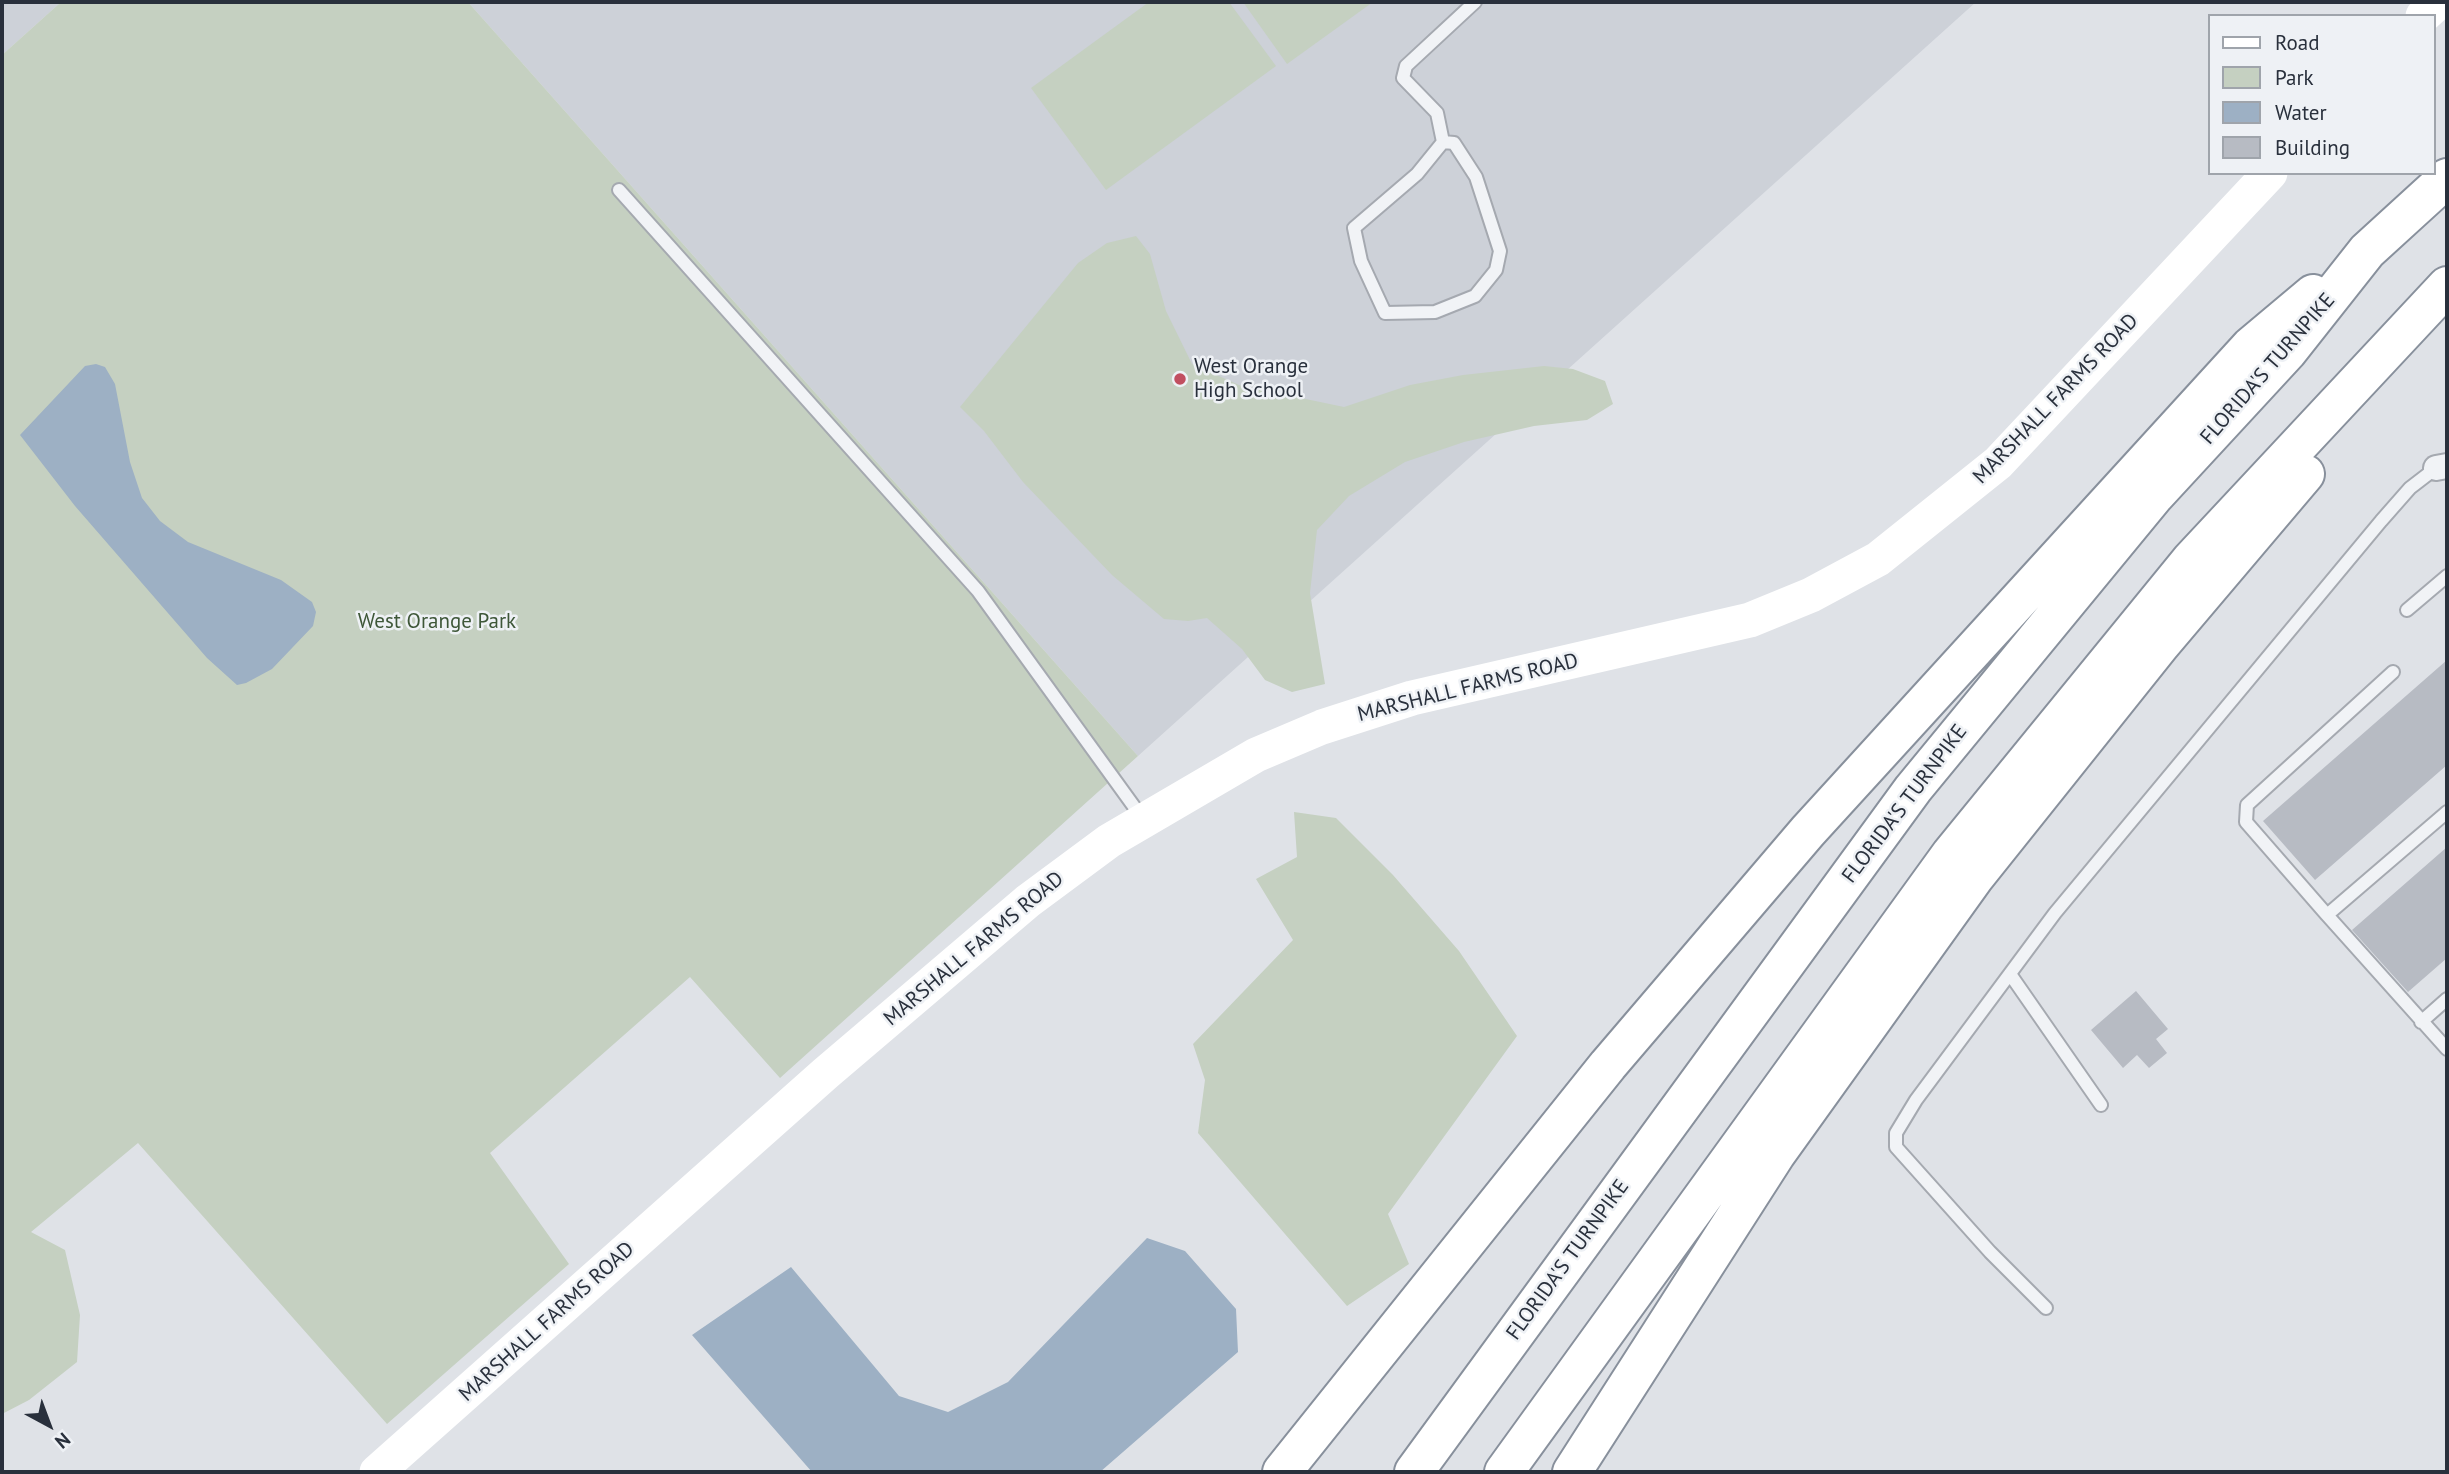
<!DOCTYPE html>
<style>
body{margin:0}
#map{position:relative;width:2449px;height:1474px;overflow:hidden;background:#dfe2e7;font-family:"PT Sans",sans-serif}
canvas{display:block}
.frame{position:absolute;inset:0;border:4px solid #29303c;pointer-events:none}
.legend{position:absolute;left:2208px;top:14px;width:228px;height:161px;box-sizing:border-box;background:#eef1f5;border:2px solid #9fa4ab;margin:0;padding:9px 12px;list-style:none;font-size:21px;color:#29303c}
.legend li{display:flex;align-items:center;gap:14px;height:35px}
.legend b{width:35px;border:2px solid #9fa4ab}
.north{position:absolute;left:14px;top:1390px;width:70px;height:70px;-webkit-text-stroke:5px #eef1f5;paint-order:stroke;rotate:139deg;font-size:19px;font-weight:700;line-height:28px;text-align:center;color:#29303c}
.north::after{content:'';display:block;margin:auto;width:24px;height:32px;background:#29303c;clip-path:polygon(50% 0,100% 100%,50% 72%,0 100%)}
</style>
<div id="map">
<canvas width="2449" height="1474"></canvas>
<div class="frame"></div>
<ul class="legend">
<li><b style="height:9px;background:#fff"></b>Road</li>
<li><b style="height:19px;background:#c5d0c1"></b>Park</li>
<li><b style="height:19px;background:#9db0c4"></b>Water</li>
<li><b style="height:19px;background:#b7bbc3"></b>Building</li>
</ul>
<div class="north">N</div>
</div>
<script>
const context = document.querySelector('canvas').getContext('2d');
context.lineJoin = 'round';
function fillPath(path, color) {
  context.fillStyle = color;
  context.fill(path, 'evenodd');
}
function toPath(rows) {
  const path = new Path2D();
  for (const r of rows) {
    path.moveTo(r[0], r[1]);
    for (let i = 2; i < r.length; i += 2) path.lineTo(r[i], r[i + 1]);
  }
  return path;
}
function strokePath(path, color, width, dash) {
  context.strokeStyle = color;
  context.lineWidth = width;
  context.lineCap = dash ? 'butt' : 'round';
  context.setLineDash(dash || []);
  context.stroke(path);
}
function drawText(font, color, halo, rows, align = 'center') {
  context.font = font + ' "PT Sans",sans-serif';
  context.lineWidth = 5;
  context.setLineDash([]);
  context.textBaseline = 'middle';
  context.strokeStyle = halo;
  context.fillStyle = color;
  for (const [text, x, y, turn = 0] of rows) {
    context.save();
    context.translate(x, y);
    context.rotate((+turn || 0) * Math.PI / 180);
    context.textAlign = isNaN(turn) ? turn : align;
    if (halo) context.strokeText(text, 0, 0);
    context.fillText(text, 0, 0);
    context.restore();
  }
}
fillPath(toPath([
 [2,2,61,2,2,55],
 [468,2,1976,2,1138,756]
]), '#cdd1d8');
fillPath(toPath([
 [61,2,468,2,1138,756,780,1078,690,977,490,1153,569,1264,387,1424,138,1143,31,1232,65,1250,80,1315,77,1362,29,1400,2,1414,2,55],
 [1149,2,1229,2,1276,66,1106,190,1031,88],
 [1243,2,1373,2,1287,64],
 [1136,236,1150,254,1166,311,1192,364,1239,385,1344,407,1410,385,1463,375,1544,366,1573,369,1605,381,1613,404,1587,420,1534,426,1464,442,1405,462,1349,496,1317,530,1310,593,1325,684,1292,692,1265,680,1242,649,1207,618,1188,621,1164,619,1112,575,1023,482,984,431,960,407,1078,263,1107,243],
 [1294,812,1336,818,1393,875,1459,951,1517,1036,1388,1214,1409,1264,1347,1306,1198,1133,1205,1080,1193,1044,1293,940,1256,879,1297,857]
]), '#c5d0c1');
fillPath(toPath([
 [96,364,105,367,115,384,130,462,142,498,160,521,188,542,281,580,312,602,316,612,313,626,272,669,246,683,237,685,207,658,75,506,20,435,85,366],
 [1147,1238,1185,1251,1236,1309,1238,1352,1100,1472,812,1472,692,1335,791,1267,899,1396,948,1412,1008,1382]
]), '#9db0c4');
fillPath(toPath([
 [2447,660,2447,765,2315,880,2263,821],
 [2447,847,2447,958,2408,992,2352,930],
 [2136,991,2168,1029,2156,1039,2167,1053,2149,1068,2137,1055,2123,1068,2091,1030]
]), '#b7bbc3');
const lane = toPath([
 [1443,142,1454,143,1476,177,1500,251,1496,270,1475,296,1435,312,1385,313,1361,261,1354,228,1417,174,1443,142],
 [1443,142,1437,113,1403,78,1406,66,1475,2],
 [619,190,978,591,1143,819],
 [2407,610,2447,576],
 [2447,812,2327,915,2447,1049],
 [2327,915,2246,822,2247,805,2393,672],
 [2010,974,2101,1105],
 [2421,1022,2447,999],
 [2046,1308,1990,1252,1896,1147,1896,1133,1916,1100,2055,913,2381,521,2410,488,2436,468]
]);
const street = toPath([
 [2436,468,2447,466]
]);
const highway = toPath([
 [1282,1472,1608,1065,1808,831,2251,346,2313,294],
 [1414,1472,1913,789,2155,495,2288,351,2367,251,2447,178],
 [1504,1472,1951,854,2191,560,2447,286],
 [1572,1472,1776,1154,1974,878,2161,644,2305,474]
]);
strokePath(lane, '#a5a9b0', 16);
strokePath(street, '#a5a9b0', 28);
strokePath(highway, '#88909c', 42);
strokePath(lane, '#f1f3f6', 12);
strokePath(street, '#f1f3f6', 24);
strokePath(toPath([
 [2423,16,2438,2],
 [377,1472,826,1073,1028,901,1109,841,1256,755,1322,727,1412,698,1750,620,1811,595,1878,559,1998,463,2270,173]
]), '#fff', 35);
strokePath(highway, '#fff', 38);
for (const [x, y, r, color] of [
 [1180,379,7,"#c14f60"]
]) {
  const dot = new Path2D();
  dot.arc(x, y, r, 0, 2 * Math.PI);
  context.fillStyle = color;
  context.fill(dot);
  strokePath(dot, '#eef1f5', 2.5);
}
drawText('21px', '#29303c', '#eef1f5', [
 ["West Orange",1194,367],
 ["High School",1194,391]
], 'left');
drawText('21px', '#29303c', '#eef1f5', [
 ["FLORIDA'S TURNPIKE",2268,369,-49],
 ["MARSHALL FARMS ROAD",2056,399,-46],
 ["MARSHALL FARMS ROAD",1468,688,-14],
 ["FLORIDA'S TURNPIKE",1905,804,-53],
 ["MARSHALL FARMS ROAD",974,949,-40],
 ["FLORIDA'S TURNPIKE",1568,1260,-54],
 ["MARSHALL FARMS ROAD",547,1322,-42]
]);
drawText('21px', '#3e5738', '#eef1f5', [
 ["West Orange Park",437,622]
]);
</script>
